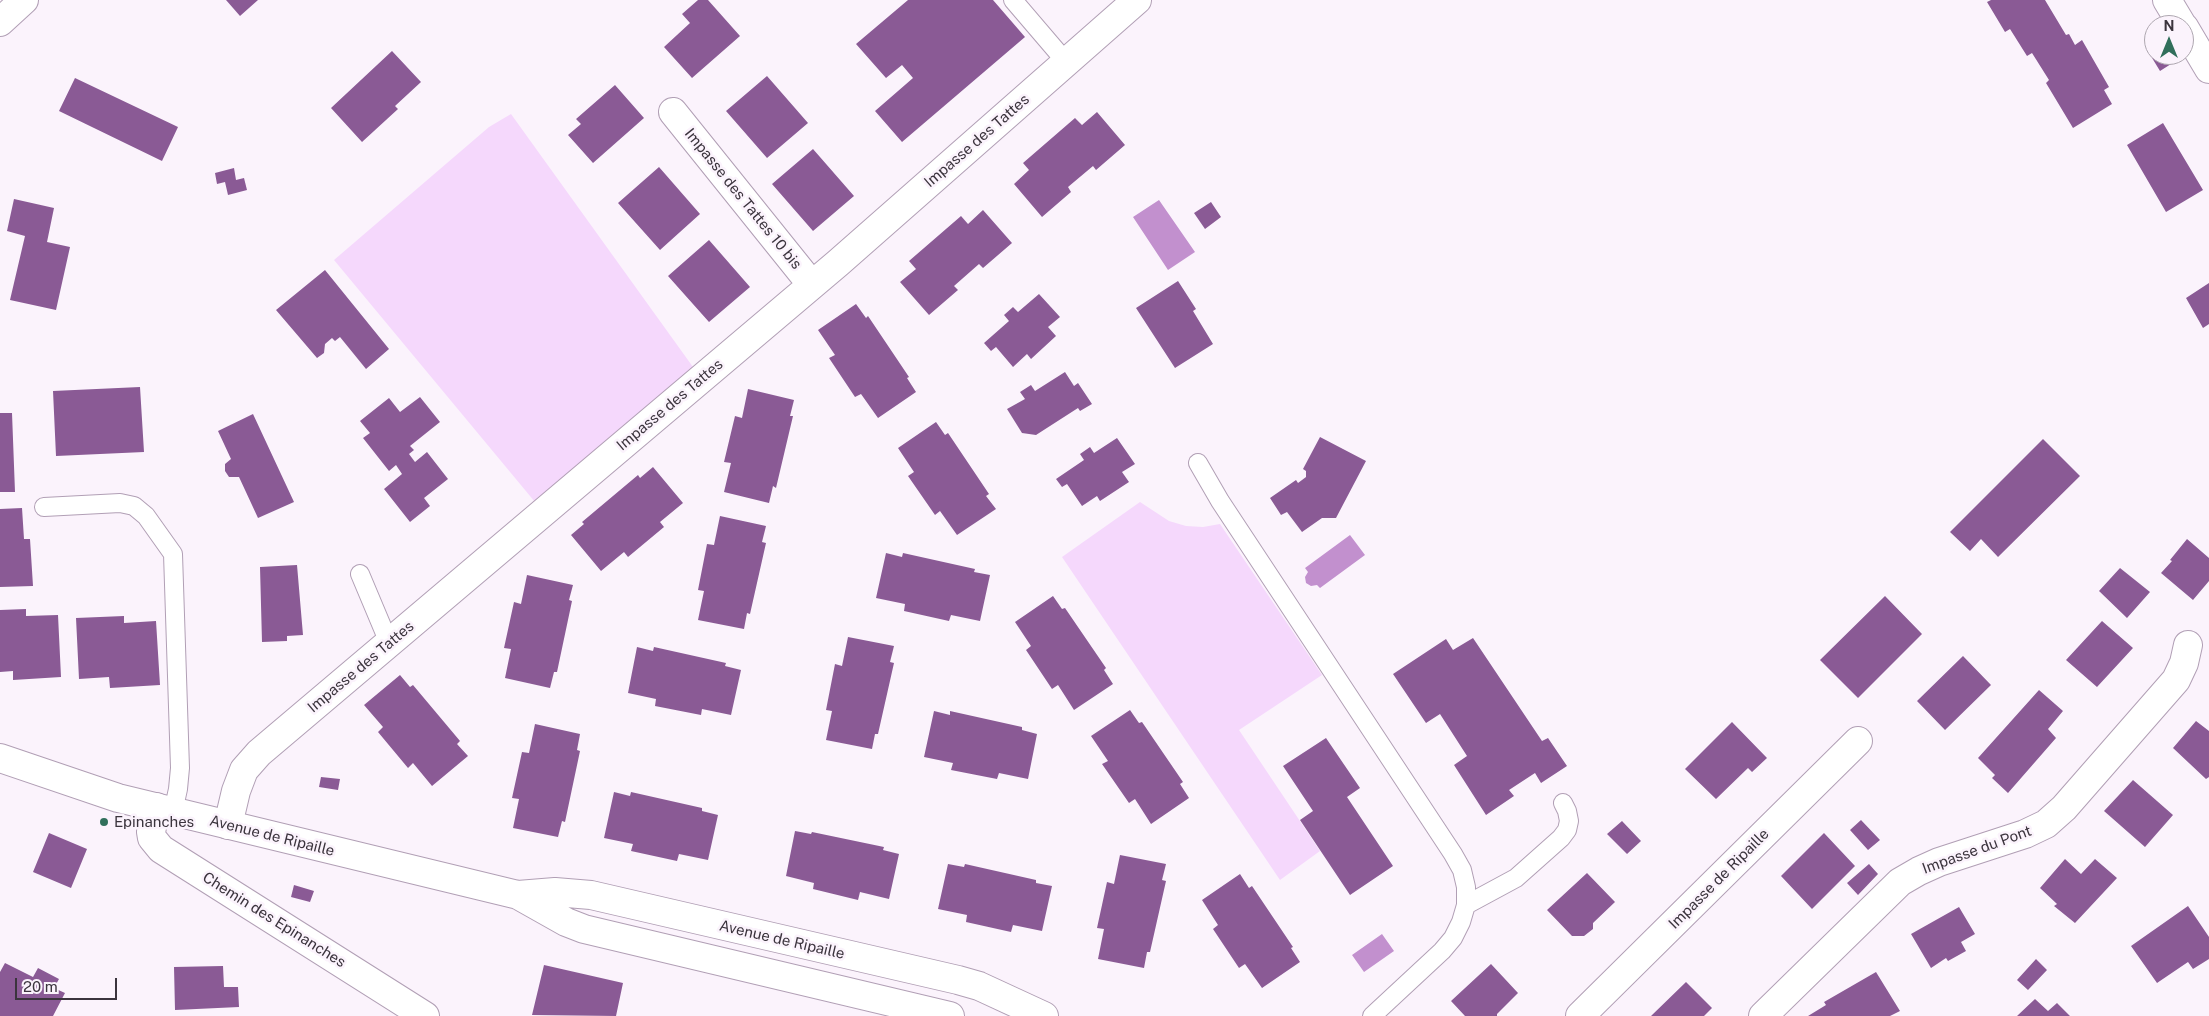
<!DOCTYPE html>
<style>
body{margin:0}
#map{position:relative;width:2209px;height:1016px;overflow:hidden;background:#fbf3fc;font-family:"Public Sans",sans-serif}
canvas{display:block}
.north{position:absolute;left:2144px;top:15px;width:50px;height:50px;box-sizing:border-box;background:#fbf3fc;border:1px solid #aea7b0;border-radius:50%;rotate:0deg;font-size:14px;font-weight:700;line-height:20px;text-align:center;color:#3b343d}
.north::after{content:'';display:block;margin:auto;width:18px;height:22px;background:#316f5b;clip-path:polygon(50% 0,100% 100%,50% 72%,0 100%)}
.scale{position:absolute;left:15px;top:978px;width:102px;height:22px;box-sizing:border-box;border:2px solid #3b343d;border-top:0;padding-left:6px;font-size:15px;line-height:18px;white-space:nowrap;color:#3b343d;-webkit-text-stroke:4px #fbf3fc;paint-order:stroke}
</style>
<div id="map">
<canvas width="2209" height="1016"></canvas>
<div class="north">N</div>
<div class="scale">20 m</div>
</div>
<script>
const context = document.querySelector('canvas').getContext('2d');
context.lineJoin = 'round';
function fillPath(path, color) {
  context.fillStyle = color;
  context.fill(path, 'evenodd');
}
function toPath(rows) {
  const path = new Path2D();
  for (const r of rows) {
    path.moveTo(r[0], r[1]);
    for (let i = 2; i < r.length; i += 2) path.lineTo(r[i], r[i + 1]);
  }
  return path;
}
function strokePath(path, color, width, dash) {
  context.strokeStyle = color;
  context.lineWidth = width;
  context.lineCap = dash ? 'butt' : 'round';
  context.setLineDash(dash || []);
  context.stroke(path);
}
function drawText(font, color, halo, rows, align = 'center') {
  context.font = font + ' "Public Sans",sans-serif';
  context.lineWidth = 5;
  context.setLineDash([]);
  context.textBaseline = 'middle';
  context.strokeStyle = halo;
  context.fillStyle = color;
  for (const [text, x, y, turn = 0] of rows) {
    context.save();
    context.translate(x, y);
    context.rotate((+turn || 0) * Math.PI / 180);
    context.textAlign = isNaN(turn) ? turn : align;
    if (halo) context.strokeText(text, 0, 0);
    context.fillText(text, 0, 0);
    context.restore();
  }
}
fillPath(toPath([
 [511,114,693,367,535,502,334,260,489,127],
 [1140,502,1169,521,1186,526,1203,527,1220,524,1322,675,1239,730,1320,851,1280,880,1062,557]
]), '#f5d8fc');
fillPath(toPath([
 [1159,200,1195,252,1168,270,1133,217],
 [1350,535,1365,555,1320,588,1317,585,1311,586,1306,583,1305,577,1308,572,1305,568],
 [1382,934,1394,951,1364,972,1352,955]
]), '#c290ce');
fillPath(toPath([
 [226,0,258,0,240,16],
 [698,0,708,0,740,36,692,78,664,47,690,23,682,14],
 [908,0,993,0,1025,37,902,142,875,111,913,78,902,65,886,78,856,44],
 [1991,0,2045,0,2066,35,2069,34,2075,45,2082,40,2109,87,2104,90,2112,104,2073,128,2046,83,2049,80,2032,53,2027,56,2010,29,2005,32,1987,2],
 [2154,43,2154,55,2164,55,2171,64,2160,71,2146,48],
 [392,51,421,82,395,106,398,109,362,142,331,108],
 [767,76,808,123,767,158,726,111],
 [75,78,178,127,162,161,59,111],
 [615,85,644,118,593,163,568,135,581,124,576,119],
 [1097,112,1125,145,1096,170,1093,166,1068,187,1071,192,1042,217,1014,184,1029,170,1023,163,1075,118,1082,125],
 [2163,123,2203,190,2166,212,2127,145],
 [813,149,854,196,813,231,772,184],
 [659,167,700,214,660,250,618,203],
 [234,168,236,180,244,178,247,190,228,195,225,182,217,184,215,173],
 [14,199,54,208,47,242,70,247,56,310,10,300,25,236,7,231],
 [1211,202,1221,217,1205,229,1194,213],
 [983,210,1012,243,983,268,979,264,954,286,958,290,929,315,900,282,916,269,909,261,961,216,968,224],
 [709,240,750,287,709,322,668,276],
 [325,270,389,349,366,369,340,337,335,341,332,338,325,344,324,353,317,358,276,310],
 [1178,281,1196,309,1193,311,1213,344,1175,368,1136,308],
 [2209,283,2209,324,2203,328,2186,298],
 [1039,294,1060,317,1048,327,1056,336,1031,359,1027,354,1013,367,996,347,991,351,984,343,1009,321,1004,315,1013,307,1018,312],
 [856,304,866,318,868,316,909,377,907,378,916,392,878,418,861,394,855,397,829,358,835,355,818,330],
 [1065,372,1074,386,1078,383,1092,404,1080,411,1078,408,1036,435,1022,433,1007,409,1025,399,1020,392,1031,385,1035,391],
 [140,387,144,452,56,456,53,391],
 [748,389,794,400,790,416,793,416,776,488,773,486,769,503,724,492,731,463,724,462,735,416,742,418],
 [420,397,440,422,410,446,414,450,409,454,415,462,427,452,448,479,424,498,430,506,410,522,384,489,402,474,396,465,389,471,363,438,370,433,360,421,389,398,400,412],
 [0,413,12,413,15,492,0,492],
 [253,414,294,502,258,518,239,477,229,477,225,471,225,464,231,459,218,431],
 [936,422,945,435,948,433,989,494,986,496,996,509,957,535,940,511,935,515,908,476,914,472,898,448],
 [1320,437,1366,461,1336,518,1322,518,1302,532,1287,512,1281,515,1270,498,1296,480,1298,483,1306,477,1306,471,1303,469],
 [1117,438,1135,464,1122,472,1129,482,1100,501,1097,496,1082,506,1067,484,1062,487,1056,479,1084,460,1080,454,1090,447,1094,453],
 [2043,439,2080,476,1998,557,1981,539,1970,551,1950,532],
 [653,467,683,503,660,522,664,527,628,557,624,552,601,571,571,535,584,524,582,522,638,475,640,478],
 [22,508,24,539,30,539,33,586,0,587,0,509],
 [720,516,766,526,762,542,766,543,750,614,747,613,744,629,698,620,704,591,698,590,707,544,714,545],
 [2187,539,2209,558,2209,581,2193,600,2161,573,2172,561,2170,560],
 [886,553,902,557,903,553,975,569,974,572,990,575,980,621,951,615,949,621,904,611,905,604,876,598],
 [297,565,303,635,287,636,287,641,262,642,260,567],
 [2120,568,2150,592,2127,618,2099,591],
 [527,575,573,585,569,600,572,601,557,672,554,672,550,688,505,678,511,649,504,648,514,602,521,604],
 [1053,596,1062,609,1065,608,1106,668,1104,670,1113,684,1074,710,1058,685,1052,689,1026,650,1031,646,1015,622],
 [1885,596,1922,634,1858,698,1820,660],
 [26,609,26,616,58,615,61,677,13,680,13,671,0,672,0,610],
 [124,616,124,623,156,621,160,685,110,688,109,677,79,679,76,618],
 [2102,621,2133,648,2097,687,2066,660],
 [848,637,894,646,890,662,894,663,878,734,875,734,872,749,826,740,832,711,826,710,835,664,842,666],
 [1473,638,1542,741,1548,738,1567,766,1541,783,1535,773,1509,790,1514,796,1486,815,1454,765,1467,756,1440,714,1426,723,1393,674,1446,639,1453,650],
 [637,647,653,651,654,647,726,663,725,666,741,670,731,715,702,709,701,715,655,706,656,699,628,693],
 [1963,656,1991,685,1945,730,1917,701],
 [400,675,410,687,413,685,460,741,457,744,468,756,432,786,413,763,408,768,378,732,383,727,364,705],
 [2039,690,2063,711,2048,729,2056,738,2008,793,1992,778,1995,775,1978,758],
 [1130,710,1139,723,1142,722,1183,782,1180,784,1189,798,1151,824,1135,799,1129,803,1102,764,1108,761,1091,736],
 [934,711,950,715,950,711,1022,727,1022,730,1037,734,1028,779,999,773,997,779,951,770,953,763,924,757],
 [2196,721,2209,731,2209,777,2206,779,2173,748],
 [1732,722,1767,758,1752,772,1748,768,1716,799,1685,769],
 [535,724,580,734,577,750,580,751,565,822,562,821,558,837,513,828,519,799,512,798,522,752,529,753],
 [1326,738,1360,788,1347,797,1393,866,1350,895,1300,820,1313,811,1283,766],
 [321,777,340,779,338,790,319,787],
 [2133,780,2173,815,2145,847,2104,811],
 [614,792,630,796,631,792,702,808,702,811,718,815,708,860,679,854,677,861,631,851,633,844,604,838],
 [1861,820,1880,840,1868,850,1850,830],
 [1622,821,1641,841,1627,854,1607,834],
 [795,831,811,834,812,832,884,847,883,850,899,854,889,899,860,892,858,900,813,889,814,883,786,876],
 [49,833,87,849,71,888,33,872],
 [1824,833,1855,866,1812,909,1781,876],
 [1120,855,1166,864,1162,880,1166,881,1150,952,1147,952,1144,968,1098,959,1104,929,1097,928,1107,882,1114,884],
 [2065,859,2081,874,2095,859,2117,878,2075,923,2054,906,2057,904,2040,888],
 [948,864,964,867,965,864,1036,880,1036,883,1052,886,1042,931,1013,925,1011,932,966,922,967,915,938,909],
 [1869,864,1878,874,1858,895,1847,883],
 [1587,873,1615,902,1593,923,1593,929,1584,936,1572,936,1547,910],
 [1240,874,1249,888,1252,886,1293,947,1291,948,1300,962,1262,988,1245,964,1239,968,1213,929,1218,925,1202,900],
 [294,885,314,891,310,902,291,897],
 [2188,906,2209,937,2209,959,2193,969,2188,962,2157,983,2131,946],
 [1959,907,1975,934,1961,942,1966,951,1948,961,1946,958,1931,968,1911,934],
 [2036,959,2047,970,2028,990,2017,980],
 [5,963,33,977,38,968,59,979,54,988,65,993,53,1016,0,1016,0,972],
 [1491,964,1518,993,1497,1014,1497,1016,1465,1016,1451,1001],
 [544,965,623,983,616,1016,532,1015],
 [223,966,224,987,238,987,239,1007,175,1010,174,967],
 [1876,972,1900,1011,1890,1016,1808,1016,1826,1005,1824,1002],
 [1686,982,1712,1008,1704,1016,1651,1016],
 [2035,999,2048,1011,2057,1003,2070,1016,2017,1016]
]), '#8a5a95');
const lane = toPath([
 [1013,0,1066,62],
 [1198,463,1220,501,1453,854,1462,870,1466,887,1466,905,1461,922,1453,938,1442,951,1372,1016],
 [44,507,120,503,134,506,146,516,173,554,180,768,178,789,173,812],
 [360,574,389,643],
 [1466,905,1516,878,1561,838,1567,830,1569,821,1567,811,1563,803]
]);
const street = toPath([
 [2167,0,2182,25],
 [0,22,24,0],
 [2184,27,2209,69],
 [673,112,812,285],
 [156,807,151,832,152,838,161,849,425,1016],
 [228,825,236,791,244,770,259,753,838,263,1137,0],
 [1580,1016,1858,741],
 [1763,1016,1900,882,1919,871,1939,862,2025,834,2046,824,2064,808,2176,680,2184,663,2188,645]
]);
const secondary = toPath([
 [0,758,118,798,518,895,566,922,584,929,950,1016],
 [518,895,555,892,591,895,958,980,979,986,1044,1016]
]);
strokePath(lane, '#b19fb5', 20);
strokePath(street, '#b19fb5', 30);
strokePath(secondary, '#b19fb5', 30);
strokePath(lane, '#fff', 18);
strokePath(street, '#fff', 28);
strokePath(secondary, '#fff', 28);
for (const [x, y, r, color] of [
 [104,822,5,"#316f5b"]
]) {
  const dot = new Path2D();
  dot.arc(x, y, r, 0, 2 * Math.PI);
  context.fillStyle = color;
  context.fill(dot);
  strokePath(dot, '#fbf3fc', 2);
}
drawText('15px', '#3b343d', '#fbf3fc', [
 ["Impasse des Tattes",977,141,-41],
 ["Impasse des Tattes 10 bis",743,199,51],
 ["Impasse des Tattes",670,405,-40],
 ["Impasse des Tattes",361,667,-40],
 ["Avenue de Ripaille",272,836,14],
 ["Impasse du Pont",1977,850,-20],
 ["Impasse de Ripaille",1719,879,-45],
 ["Chemin des Epinanches",274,920,32],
 ["Avenue de Ripaille",782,940,13]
]);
drawText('15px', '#3b343d', '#fbf3fc', [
 ["Epinanches",114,822]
], 'left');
</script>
